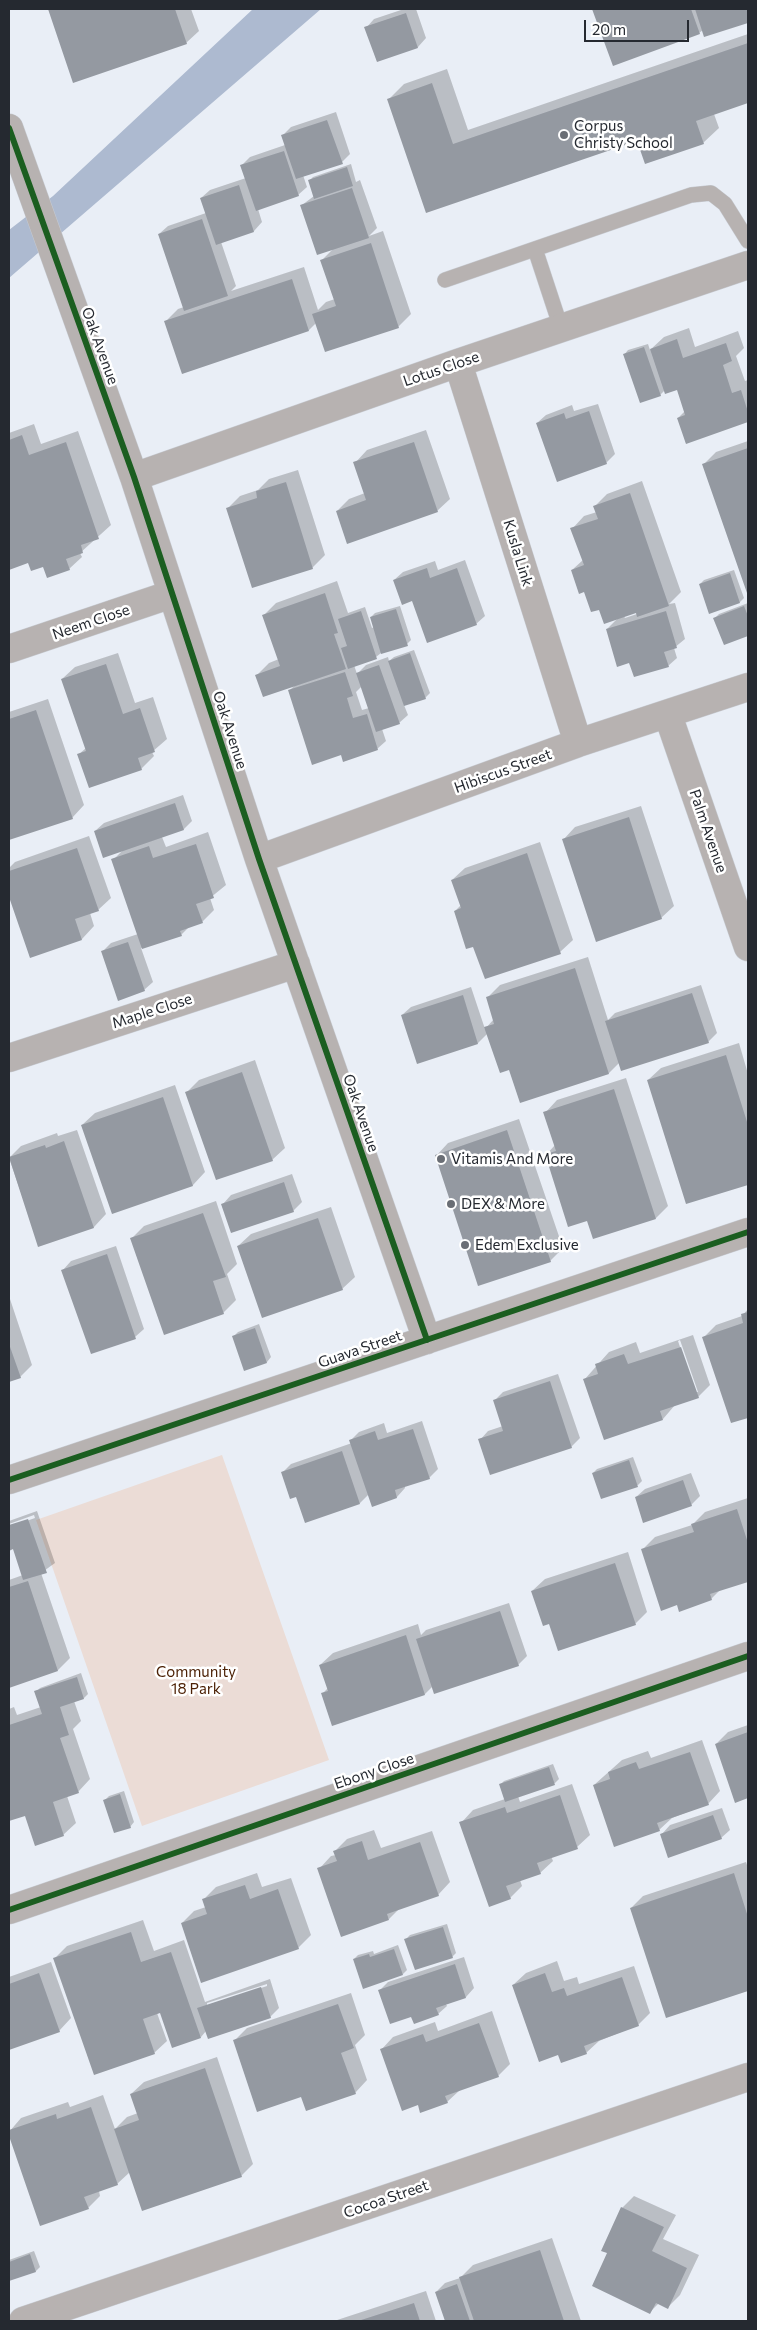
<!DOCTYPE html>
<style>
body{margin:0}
#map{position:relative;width:757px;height:2330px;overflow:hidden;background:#e9eef6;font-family:Commissioner,sans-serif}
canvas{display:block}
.frame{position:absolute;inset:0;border:10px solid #252930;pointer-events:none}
.scale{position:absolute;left:584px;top:20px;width:105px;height:22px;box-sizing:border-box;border:2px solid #252930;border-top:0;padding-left:6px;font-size:15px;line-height:18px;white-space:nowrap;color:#252930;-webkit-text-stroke:4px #fff;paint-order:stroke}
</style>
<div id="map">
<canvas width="757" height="2330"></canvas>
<div class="frame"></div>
<div class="scale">20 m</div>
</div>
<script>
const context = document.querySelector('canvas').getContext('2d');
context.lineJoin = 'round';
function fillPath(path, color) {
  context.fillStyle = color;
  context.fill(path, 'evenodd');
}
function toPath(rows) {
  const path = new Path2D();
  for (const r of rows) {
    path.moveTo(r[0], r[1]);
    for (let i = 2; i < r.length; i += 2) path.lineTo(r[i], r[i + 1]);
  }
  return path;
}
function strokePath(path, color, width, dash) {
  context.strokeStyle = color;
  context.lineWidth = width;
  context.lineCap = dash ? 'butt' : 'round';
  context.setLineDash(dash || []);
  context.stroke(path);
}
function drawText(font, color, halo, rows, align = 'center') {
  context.font = font + ' Commissioner,sans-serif';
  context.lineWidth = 5;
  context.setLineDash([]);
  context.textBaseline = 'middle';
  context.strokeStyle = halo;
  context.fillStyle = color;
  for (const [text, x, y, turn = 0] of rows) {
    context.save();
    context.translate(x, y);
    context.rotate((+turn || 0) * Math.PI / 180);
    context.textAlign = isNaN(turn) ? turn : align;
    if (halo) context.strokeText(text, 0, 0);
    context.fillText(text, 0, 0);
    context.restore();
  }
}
fillPath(toPath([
 [222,1455,329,1760,142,1826,36,1520]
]), '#ebdcd6');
fillPath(toPath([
 [253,9,321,9,9,278,9,230,53,196]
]), '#adbad0');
fillPath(toPath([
 [49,9,191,9,199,31,186,43,74,82],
 [404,9,416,9,426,38,418,47,377,61,366,28,374,19],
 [594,9,748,9,748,21,705,36,703,30,699,33,613,64],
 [748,34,748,102,714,114,719,128,703,143,638,139,427,211,389,99,404,84,447,69,468,130],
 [336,112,350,154,342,162,303,175,307,187,298,195,258,209,262,222,254,231,221,242,236,286,231,291,304,267,318,310,326,302,335,299,322,260,333,249,302,205,314,196,309,181,313,177,351,164,356,182,360,180,377,228,369,236,383,231,411,314,398,327,316,323,309,330,165,322,178,309,184,307,159,234,168,226,206,213,201,198,210,190,246,178,242,165,250,157,285,145,282,136,291,127],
 [689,328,695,347,738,331,744,348,736,356,745,381,748,380,748,421,686,443,678,418,685,411,678,388,665,390,660,395,624,355,628,350,648,344,650,350,664,337],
 [598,404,615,454,606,463,537,423,546,415,572,405,574,411],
 [34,424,41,444,78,431,111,525,80,553,82,557,69,569,29,562,9,569,9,433],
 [426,430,450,499,437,511,337,511,349,499,365,493,355,463,367,450],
 [748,441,748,591,747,591,704,464,716,452],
 [298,470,325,555,312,568,228,508,240,496,258,490,269,479],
 [642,481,681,592,669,604,675,603,685,639,674,648,677,658,668,666,630,662,607,629,619,617,600,608,585,591,572,570,583,560,572,529,584,516,597,512,595,506,607,494],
 [636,611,637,614,625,618,624,616],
 [465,560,485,616,476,624,413,599,394,580,403,572,435,561,438,570],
 [734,570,744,598,740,602,710,613,700,584,704,580],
 [337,581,348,613,365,607,372,628,374,627,371,617,375,613,400,606,411,640,407,644,381,653,376,657,354,665,357,674,366,665,388,657,389,661,394,657,414,650,430,693,425,698,404,705,408,715,399,723,382,729,386,741,377,749,342,753,289,691,295,685,257,675,269,663,279,659,264,615,276,603],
 [362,686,369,708,362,710,356,692],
 [748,603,748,635,725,644,715,618,719,614],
 [118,653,135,703,153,697,167,739,152,752,154,756,141,769,78,755,86,748,62,679,75,667],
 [48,699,84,805,72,818,9,839,9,712],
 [183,795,192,821,184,829,162,837,166,847,208,832,226,885,210,898,214,910,202,922,189,927,181,935,141,948,153,982,144,990,103,951,111,943,138,934,113,860,122,851,95,831,104,823],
 [641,806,674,906,661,918,563,840,575,827],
 [89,836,111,898,98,910,90,913,94,926,82,939,30,956,9,893,9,868,15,862],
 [540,842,573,940,560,952,474,945,455,911,461,905,452,880,465,868],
 [588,957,608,1020,615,1013,701,985,717,1033,708,1042,620,1062,609,1073,521,1102,510,1069,488,1033,478,1043,417,1062,402,1015,411,1007,471,987,485,1029,494,1019,487,998,500,985],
 [739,1043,748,1074,748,1184,687,1203,648,1080,661,1068],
 [255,1060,285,1148,272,1160,187,1092,199,1080],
 [626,1078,668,1206,656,1218,588,1219,546,1155,555,1145,545,1113,557,1100],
 [175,1085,205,1172,193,1185,112,1212,82,1125,95,1113],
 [519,1119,563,1248,550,1261,436,1156,448,1143],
 [77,1130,106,1214,94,1227,39,1245,9,1158,21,1146,57,1133,58,1136],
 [292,1174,302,1202,293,1211,223,1204,231,1195],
 [216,1201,237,1264,227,1274,236,1300,223,1313,132,1238,144,1226],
 [331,1207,355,1277,342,1289,238,1246,251,1234],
 [116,1246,144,1329,135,1337,63,1270,71,1261],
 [9,1296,32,1365,20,1377,9,1381],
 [748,1309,748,1416,732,1422,704,1337,716,1325,742,1316],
 [259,1324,271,1357,267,1362,245,1369,234,1336,238,1332],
 [693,1335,710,1385,698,1397,675,1405,663,1419,584,1380,609,1352,636,1342,640,1353],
 [680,1340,698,1392,695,1392,678,1341],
 [558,1374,580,1438,571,1447,480,1440,488,1431,503,1426,494,1401,503,1392],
 [422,1421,438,1469,429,1478,405,1485,405,1488,397,1497,372,1505,369,1494,360,1503,297,1495,283,1472,291,1464,352,1443,351,1440,359,1432,384,1423,387,1433],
 [633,1457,642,1481,638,1485,602,1498,593,1473,597,1469],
 [691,1473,700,1496,691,1505,636,1497,645,1489],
 [748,1498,748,1580,721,1589,711,1599,642,1550,655,1537,692,1525,705,1512],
 [37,1511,55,1563,41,1573,70,1658,58,1670,9,1687,9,1580,23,1575,13,1548,9,1549,9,1527,35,1518,34,1515,9,1524,9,1521],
 [628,1552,647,1612,635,1624,550,1622,532,1591,545,1579],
 [509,1603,527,1656,518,1665,433,1686,425,1694,333,1725,322,1694,328,1688,320,1665,333,1653,418,1624,421,1635,426,1630],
 [81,1673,88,1694,84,1698,74,1701,81,1721,73,1729,90,1779,78,1792,67,1796,76,1823,63,1835,26,1814,9,1820,9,1709,14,1707,17,1715,41,1707,36,1692,40,1688],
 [748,1725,748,1797,736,1801,716,1744,728,1732],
 [702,1740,720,1791,708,1804,672,1818,659,1830,594,1785,622,1760,648,1751,651,1758],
 [553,1764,559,1779,555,1783,518,1796,520,1802,572,1784,590,1835,577,1847,551,1856,553,1861,540,1873,520,1880,522,1886,510,1898,461,1823,473,1810,505,1799,500,1785,504,1781],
 [124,1791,134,1822,130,1827,105,1800,109,1796],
 [722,1808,730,1830,721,1838,662,1834,670,1825],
 [374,1830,381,1848,432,1831,450,1882,438,1895,400,1908,389,1919,319,1869,331,1856,336,1855,335,1851,347,1839],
 [746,1862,748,1868,748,1989,667,2016,631,1908,643,1896],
 [257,1873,262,1887,291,1878,311,1935,298,1948,182,1923,194,1911,206,1907,203,1900,216,1887],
 [143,1920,154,1951,184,1940,205,2002,270,1979,279,2008,270,2017,206,2031,201,2037,161,2012,157,2013,167,2041,154,2053,55,1958,67,1946],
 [267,1984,267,1986,207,2006,207,2003],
 [447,1924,456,1953,452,1957,406,1939,410,1935],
 [398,1945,407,1970,403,1974,354,1959,358,1955,373,1951,374,1954],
 [464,1957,474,1988,466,1997,446,2004,447,2006,438,2014,412,2015,379,1991,388,1982],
 [557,1961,564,1981,577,1977,579,1984,634,1966,650,2013,638,2025,599,2041,586,2053,559,2054,513,1985,526,1973],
 [51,1962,71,2018,59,2031,9,2048,9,1977],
 [351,1993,365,2035,355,2045,367,2080,355,2093,302,2096,235,2040,247,2028],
 [492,2011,510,2064,498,2076,460,2090,447,2102,419,2104,381,2050,393,2037,435,2022,438,2031],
 [217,2057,253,2164,241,2176,130,2172,117,2184,99,2191,100,2196,88,2208,40,2224,9,2132,21,2118,68,2102,70,2107,103,2095,115,2129,127,2117,138,2113,131,2094,144,2082],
 [634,2196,676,2215,663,2239,699,2255,680,2295,668,2307,659,2303,650,2312,609,2253,622,2208],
 [552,2238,581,2321,446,2321,436,2292,445,2283,460,2278,473,2265],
 [34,2251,40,2267,36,2271,9,2280,9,2260],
 [426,2291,436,2321,334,2321]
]), '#0003');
fillPath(toPath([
 [48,9,175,9,187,44,73,83],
 [592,9,691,9,700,34,613,66],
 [695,9,748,9,748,23,704,37],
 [406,13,418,48,377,62,364,27],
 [748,43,748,103,696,121,704,144,645,164,637,141,426,213,387,99,432,83,453,144],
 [327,120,343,164,296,179,281,135],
 [284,151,299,196,256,211,240,165],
 [347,167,353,186,314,199,308,180],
 [239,185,254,232,216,245,200,198],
 [352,188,369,238,317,255,300,205],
 [202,219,228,296,184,311,158,234],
 [371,243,399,328,325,352,312,314,336,306,320,260],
 [292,279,309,331,182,374,164,321],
 [677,339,683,358,726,343,732,361,723,365,732,393,741,390,748,412,748,422,686,444,677,418,685,415,677,390,665,394,650,349],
 [644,347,661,396,640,403,623,354],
 [589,411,607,464,557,482,536,423,564,413,566,419],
 [22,435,29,455,66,442,99,539,81,545,83,553,66,559,70,570,47,578,43,567,31,571,28,563,9,570,9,440],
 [414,442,438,512,347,544,336,511,366,500,353,462],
 [748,448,748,592,747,593,702,464],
 [286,482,313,569,252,588,226,508,257,498,256,491],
 [630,493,669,606,637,617,636,613,604,624,599,610,591,612,584,592,579,594,571,570,584,565,570,528,598,519,593,506],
 [427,568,430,578,457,568,477,625,427,643,412,601,402,605,393,580],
 [730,573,740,603,709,614,699,584],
 [325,593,338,633,334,634,346,669,263,697,255,675,280,666,262,615],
 [744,606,748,616,748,636,724,645,713,618],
 [396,609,408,646,381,654,370,617],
 [361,611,377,659,348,669,341,648,347,646,338,619],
 [666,611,677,648,664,652,669,667,634,677,629,663,617,667,606,629],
 [410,653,426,699,404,706,388,661],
 [106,664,123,714,140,708,155,752,138,758,142,770,89,788,77,754,86,751,61,679],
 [379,665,400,724,376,732,356,673],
 [345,672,353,696,347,698,353,718,367,714,378,750,343,762,341,755,312,765,288,690],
 [36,710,73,819,9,840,9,719],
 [175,803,184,830,103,858,94,831],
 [629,817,662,919,596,942,562,839],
 [196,844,214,898,196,904,203,923,180,931,182,936,142,949,111,859,149,846,153,858],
 [77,848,99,911,75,919,82,940,30,958,9,897,9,871],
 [527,853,561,954,485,979,473,947,466,949,454,911,461,908,451,880],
 [128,942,145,991,118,1001,101,951],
 [575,968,609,1074,520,1103,509,1070,500,1073,484,1027,494,1024,486,997],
 [692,993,709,1043,621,1071,605,1021],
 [463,995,478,1044,417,1064,401,1015],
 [726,1055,748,1125,748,1185,686,1204,647,1080],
 [242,1072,273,1161,216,1180,185,1092],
 [614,1089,656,1219,593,1239,587,1221,568,1227,545,1154,556,1151,543,1112],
 [163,1097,193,1186,112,1214,81,1125],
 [507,1130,551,1262,478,1286,435,1155],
 [64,1141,94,1228,38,1247,9,1157,45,1145,46,1148],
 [284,1182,294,1212,231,1233,221,1204],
 [203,1213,226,1277,213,1281,224,1314,164,1335,130,1238],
 [318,1218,343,1290,262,1318,237,1246],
 [107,1254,136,1339,91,1354,61,1270],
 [748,1312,748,1418,731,1423,702,1337,743,1323,741,1314],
 [255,1328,267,1363,244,1371,232,1336],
 [9,1344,21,1378,9,1382],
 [681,1347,699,1398,660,1411,663,1420,604,1440,583,1379,598,1374,595,1364,624,1354,628,1364],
 [550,1381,572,1448,490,1475,478,1439,503,1431,493,1400],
 [413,1429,430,1479,395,1490,397,1498,372,1507,349,1440,375,1431,378,1440],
 [342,1451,360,1504,305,1523,296,1497,290,1499,281,1472],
 [629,1460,638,1487,601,1499,592,1473],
 [683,1480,692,1506,643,1523,635,1497],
 [737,1509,748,1543,748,1582,710,1594,712,1600,679,1612,677,1605,661,1611,641,1549,694,1532,691,1524],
 [28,1519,47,1573,23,1580,13,1549,9,1551,9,1525],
 [615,1563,636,1625,558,1651,549,1624,543,1626,531,1591],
 [28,1581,58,1671,9,1688,9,1587],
 [500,1611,519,1666,434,1694,416,1639],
 [406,1635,425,1695,332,1726,321,1693,328,1691,319,1665],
 [77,1677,84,1699,60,1707,69,1735,60,1738,79,1793,53,1802,64,1836,35,1846,25,1816,9,1821,9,1725,42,1714,34,1691],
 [748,1732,748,1798,735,1803,715,1744],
 [690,1752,709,1805,657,1823,660,1831,614,1847,593,1785,610,1779,608,1772,636,1762,639,1769],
 [549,1767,555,1785,505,1802,499,1784],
 [120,1794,131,1828,114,1833,103,1800],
 [560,1795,578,1849,537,1863,541,1874,506,1886,511,1899,489,1907,459,1822,505,1807,507,1813],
 [713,1815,722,1839,668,1858,660,1834],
 [362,1841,368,1860,420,1842,439,1896,387,1914,389,1920,341,1937,317,1868,337,1861,333,1851],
 [734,1873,748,1917,748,1991,666,2018,630,1908],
 [245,1885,250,1899,278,1889,299,1949,201,1983,181,1923,207,1914,202,1899],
 [443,1927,453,1958,415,1970,404,1939],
 [131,1932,141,1962,171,1952,201,2038,172,2048,160,2013,143,2019,155,2054,94,2075,53,1958],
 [394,1949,403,1975,363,1989,353,1959,369,1954,370,1957],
 [455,1964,466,1998,436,2008,439,2015,414,2024,411,2017,390,2024,378,1990],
 [39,1973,60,2032,9,2050,9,1984],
 [545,1973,552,1992,564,1988,567,1996,622,1977,639,2026,584,2046,587,2054,561,2063,558,2055,539,2062,512,1985],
 [261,1987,271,2018,208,2039,197,2008],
 [338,2004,354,2048,341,2053,356,2094,306,2111,301,2097,257,2112,233,2040],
 [479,2023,499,2077,445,2096,448,2103,420,2113,418,2105,402,2111,380,2049,423,2034,426,2042],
 [205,2068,242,2177,142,2211,114,2129,139,2120,130,2094],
 [91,2107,118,2185,84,2197,89,2209,40,2226,9,2136,9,2130,56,2114,57,2119],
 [621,2207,664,2227,652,2251,687,2268,668,2309,656,2303,650,2314,592,2286,607,2253,601,2251],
 [540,2250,564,2321,474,2321,459,2277],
 [30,2254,36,2272,9,2281,9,2262],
 [457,2284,470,2321,445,2321,435,2292],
 [414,2303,420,2321,358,2321]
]), '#9499a1');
const lane = toPath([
 [535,249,561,328],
 [445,280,691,195,711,193,725,204,748,241]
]);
const street = toPath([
 [9,128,134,477,259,859,427,1340],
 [458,363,578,743],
 [134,477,458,363,748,265],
 [9,649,172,594],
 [668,715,748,947],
 [259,859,578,743,748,687],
 [9,1058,296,964],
 [9,1480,748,1232],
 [9,1910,748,1656],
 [23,2321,748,2077]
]);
strokePath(lane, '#c7cbd2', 16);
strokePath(street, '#c7cbd2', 29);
strokePath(lane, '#b7b2b1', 15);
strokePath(street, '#b7b2b1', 28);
strokePath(toPath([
 [9,128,134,477,259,859,427,1340],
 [9,1480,748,1232],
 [9,1910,748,1656]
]), '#1b5e20', 6);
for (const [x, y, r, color] of [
 [564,135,5,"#6a6e75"],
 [441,1159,5,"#6a6e75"],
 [451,1204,5,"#6a6e75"],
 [465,1245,5,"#6a6e75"]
]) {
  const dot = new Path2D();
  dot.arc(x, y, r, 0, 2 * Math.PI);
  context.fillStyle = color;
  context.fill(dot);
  strokePath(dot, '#fff', 2);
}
drawText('15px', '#252930', '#fff', [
 ["Corpus",574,126],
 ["Christy School",574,143],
 ["Vitamis And More",451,1159],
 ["DEX & More",461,1204],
 ["Edem Exclusive",475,1245]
], 'left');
drawText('15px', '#252930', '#fff', [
 ["Oak Avenue",100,346,70],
 ["Lotus Close",441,369,-19],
 ["Kusla Link",518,553,73],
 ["Neem Close",91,622,-19],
 ["Oak Avenue",230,730,72],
 ["Hibiscus Street",503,771,-20],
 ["Palm Avenue",708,831,71],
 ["Maple Close",152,1011,-18],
 ["Oak Avenue",361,1113,71],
 ["Guava Street",360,1349,-19],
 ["Ebony Close",374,1771,-19],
 ["Cocoa Street",386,2199,-19]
]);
drawText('15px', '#4c2105', '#fff', [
 ["Community",196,1672],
 ["18 Park",196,1689]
]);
</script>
